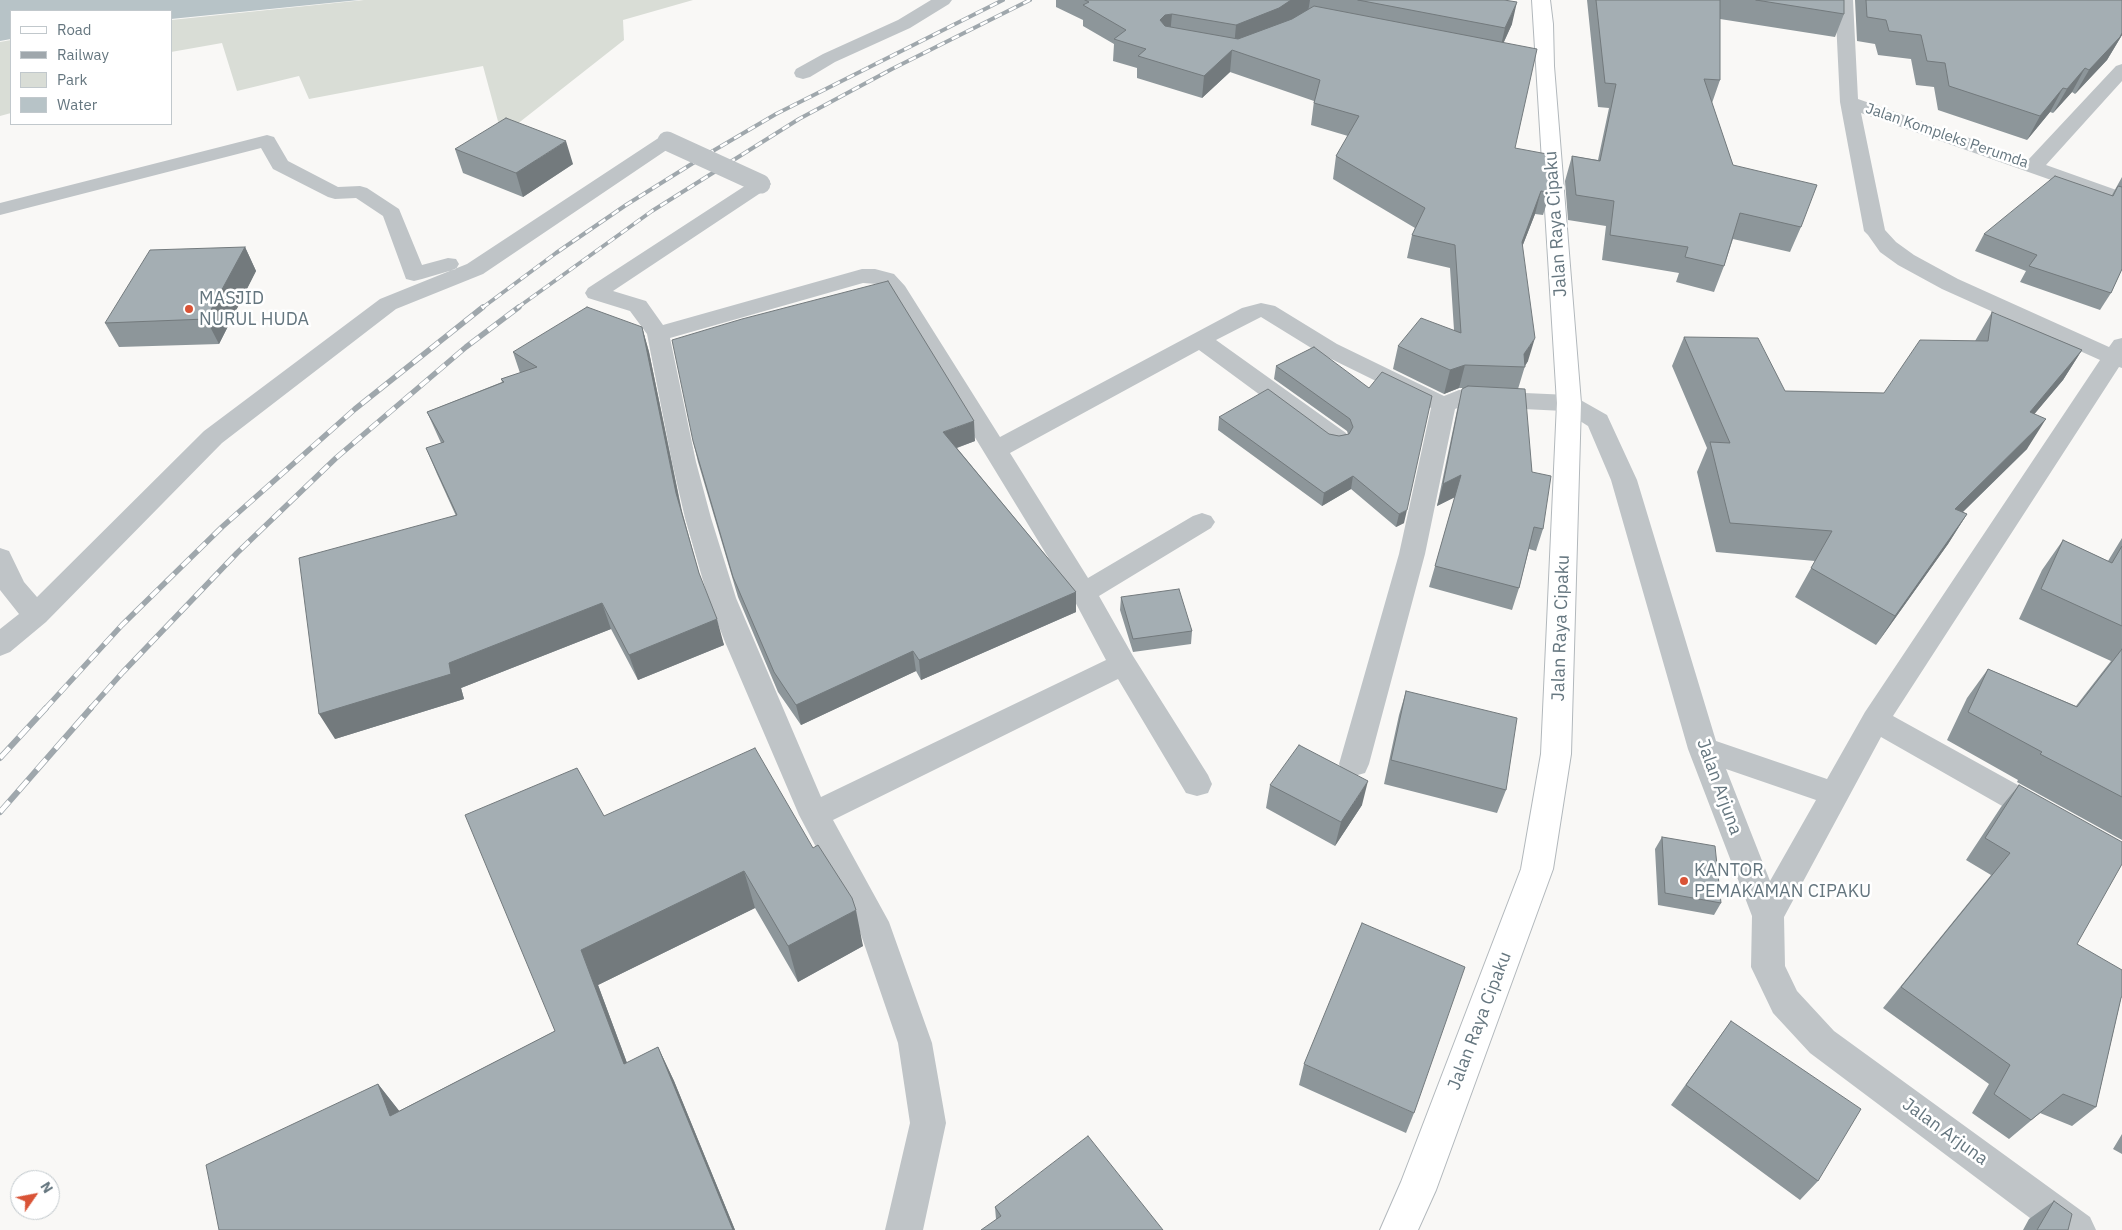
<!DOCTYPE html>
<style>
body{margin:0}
#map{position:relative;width:2122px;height:1230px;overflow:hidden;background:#f9f8f6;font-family:"IBM Plex Sans",sans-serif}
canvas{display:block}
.legend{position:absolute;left:10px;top:10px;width:162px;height:115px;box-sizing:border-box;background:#fff;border:1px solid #c1c8cc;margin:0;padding:6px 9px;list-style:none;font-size:15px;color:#65767f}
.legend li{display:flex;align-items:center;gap:10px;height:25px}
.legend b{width:25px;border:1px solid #c1c8cc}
.north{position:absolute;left:10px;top:1170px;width:50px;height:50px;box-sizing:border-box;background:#fff;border:1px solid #c1c8cc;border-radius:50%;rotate:57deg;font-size:14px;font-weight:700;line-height:20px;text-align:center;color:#65767f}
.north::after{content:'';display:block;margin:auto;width:18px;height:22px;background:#d95336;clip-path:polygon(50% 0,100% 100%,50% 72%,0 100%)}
</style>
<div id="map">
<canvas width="2122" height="1230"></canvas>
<ul class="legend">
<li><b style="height:6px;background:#fff"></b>Road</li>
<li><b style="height:6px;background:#9fa7ac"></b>Railway</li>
<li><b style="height:14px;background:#d9ddd6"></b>Park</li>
<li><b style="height:14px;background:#b7c3c7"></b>Water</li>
</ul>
<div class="north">N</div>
</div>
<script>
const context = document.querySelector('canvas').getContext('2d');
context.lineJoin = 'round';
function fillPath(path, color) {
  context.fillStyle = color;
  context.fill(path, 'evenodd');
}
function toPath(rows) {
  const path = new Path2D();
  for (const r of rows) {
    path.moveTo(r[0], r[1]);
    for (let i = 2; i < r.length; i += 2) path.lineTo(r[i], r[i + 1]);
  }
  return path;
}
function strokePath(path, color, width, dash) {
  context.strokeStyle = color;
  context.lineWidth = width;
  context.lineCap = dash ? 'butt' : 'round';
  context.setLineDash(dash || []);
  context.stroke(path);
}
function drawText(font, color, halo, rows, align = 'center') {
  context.font = font + ' "IBM Plex Sans",sans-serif';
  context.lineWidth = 5;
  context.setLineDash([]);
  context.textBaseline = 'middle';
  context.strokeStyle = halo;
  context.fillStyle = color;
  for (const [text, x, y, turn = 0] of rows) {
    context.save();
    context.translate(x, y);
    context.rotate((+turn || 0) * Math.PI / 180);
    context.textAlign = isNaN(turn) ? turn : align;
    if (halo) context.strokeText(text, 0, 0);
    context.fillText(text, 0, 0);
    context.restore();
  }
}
fillPath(toPath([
 [364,0,693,0,623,20,624,40,502,136,483,66,309,99,299,76,237,91,222,43,171,52,171,20],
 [11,40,11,113,0,116,0,42]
]), '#d9ddd6');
fillPath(toPath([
 [0,0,359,0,171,19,171,11,11,11,11,39,0,41]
]), '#b7c3c7');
const secondary = toPath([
 [1532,0,1550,0,1553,24,1554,66,1581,403,1571,754,1553,869,1436,1190,1418,1230,1380,1230,1401,1182,1521,869,1541,754,1557,403,1532,0]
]);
strokePath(secondary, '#b2b8bc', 2);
fillPath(toPath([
 [931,0,952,0,949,4,910,28,835,62,810,77,803,79,796,77,794,73,796,69,823,54,898,20,931,0],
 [1835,0,1853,0,1858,99,2029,159,2116,66,2122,64,2122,81,2046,165,2122,192,2122,205,1861,113,1885,230,1896,242,1914,255,1958,279,2109,347,2114,340,2122,338,2122,368,2119,367,1893,716,2054,805,2058,814,2054,823,2043,827,2032,823,1881,737,1784,917,1785,966,1797,991,1834,1031,2090,1217,2096,1230,2046,1230,1810,1053,1773,1013,1751,967,1752,916,1688,749,1611,480,1588,426,1564,411,1462,406,1455,409,1425,554,1369,764,1365,773,1354,776,1343,773,1339,764,1399,554,1431,408,1321,354,1261,317,1216,340,1346,433,1349,439,1346,445,1337,447,1328,445,1199,350,1010,453,1088,578,1193,516,1202,513,1211,516,1215,522,1211,528,1099,596,1133,656,1208,775,1212,784,1208,793,1197,796,1186,793,1118,679,833,820,889,922,932,1043,946,1123,923,1230,885,1230,910,1123,898,1043,858,926,799,815,725,642,708,598,685,518,672,462,647,334,630,311,588,298,585,293,588,288,754,180,761,178,768,180,771,184,768,188,613,291,646,301,663,325,862,269,875,269,894,274,905,286,1000,437,1242,308,1261,303,1275,306,1337,344,1444,396,1459,390,1569,395,1577,398,1607,415,1637,480,1716,741,1827,779,1865,712,2100,360,1942,289,1898,265,1880,252,1868,235,1864,231,1840,102,1835,0],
 [863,283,878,284,885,290,1073,598,1106,660,821,797,736,598,711,518,696,462,670,338,863,283],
 [1726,769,1816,800,1770,881,1726,769],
 [267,135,274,137,288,161,338,187,360,186,367,188,399,209,422,265,448,258,456,259,459,264,456,269,422,279,414,281,406,279,383,216,356,198,335,199,328,197,273,169,261,148,0,215,0,203,267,135],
 [667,135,674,137,677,141,674,145,483,274,396,309,222,443,46,622,10,652,0,656,0,629,19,614,0,590,0,548,9,551,24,582,37,597,204,431,380,299,467,264,660,137,667,135]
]), '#bfc4c7');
fillPath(secondary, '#fff');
const railFar2 = toPath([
 [482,308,556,253,626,205,706,155,776,114,1003,0],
 [517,308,652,211,799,119,892,69,1030,0]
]);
const railFar1 = toPath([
 [45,709,122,625,222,527,355,409,483,307],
 [90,709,123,672,237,553,336,458,466,347,519,307]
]);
const rail = toPath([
 [0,758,46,708],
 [0,812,91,708]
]);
strokePath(railFar2, '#9fa7ac', 4);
strokePath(railFar1, '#9fa7ac', 5.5);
strokePath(rail, '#9fa7ac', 6);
strokePath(railFar2, '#fff', 2.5, [8]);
strokePath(railFar1, '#fff', 4, [11]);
strokePath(rail, '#fff', 4.5, [14]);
strokePath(toPath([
 [667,141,761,184]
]), '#bfc4c7', 19);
fillPath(toPath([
 [1056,0,1504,0,1512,24,1504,42,1515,148,1550,193,1543,215,1535,214,1522,247,1528,361,1525,366,1518,389,1532,472,1543,529,1536,551,1529,549,1519,588,1512,610,1429,587,1455,497,1437,506,1457,410,1463,388,1459,388,1444,394,1393,369,1398,346,1454,330,1450,268,1407,258,1412,235,1415,228,1333,179,1336,156,1348,136,1311,125,1314,101,1230,72,1202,98,1137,78,1137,68,1113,61,1114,44,1083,26,1083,20,1056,7],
 [1587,0,1844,0,1844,14,1835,37,1720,19,1720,80,1712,103,1733,165,1801,227,1790,252,1733,239,1724,266,1714,292,1676,282,1679,273,1602,260,1606,226,1568,220,1565,181,1572,156,1598,160,1609,108,1598,107],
 [1855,0,2122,0,2122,35,2107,60,2075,94,2072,92,2053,113,2050,112,2027,140,1938,110,1934,87,1916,85,1911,59,1878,55,1875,44,1857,41],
 [455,149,573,164,523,197,463,173],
 [2122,177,2122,269,2111,293,2100,310,2020,282,2026,271,1975,251,1984,234,2112,195],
 [245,247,256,271,219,344,119,347,105,323],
 [1992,312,2082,350,2063,380,2034,414,2027,449,1963,512,1967,514,1948,544,1876,645,1795,597,1815,561,1716,552,1697,472,1707,448,1672,366,1684,337,1785,391,1884,393,1975,341],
 [642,327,649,352,682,511,699,573,724,645,638,680,611,629,461,688,464,699,335,739,456,516,437,474,426,448,441,443,427,412,502,382,501,379,520,373,513,352],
 [1314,347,1404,523,1396,527,1351,489,1322,506,1218,430,1219,417,1329,434,1339,436,1348,434,1347,431,1274,379,1276,366],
 [693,441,975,441,957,448,1076,592,1076,612,921,680,916,671,801,725,778,692,738,597,698,462],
 [2122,538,2122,840,2017,782,2018,780,1947,740,1967,698,1988,669,2076,706,2111,661,2019,619,2042,570,2063,540,2108,561],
 [1121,597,1192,631,1191,644,1133,652,1120,610],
 [1406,691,1506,790,1497,813,1384,784,1399,715],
 [1270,785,1362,805,1335,846,1266,808],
 [2019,785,2077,944,2121,998,2096,1107,2072,1126,2040,1113,2009,1139,1972,1113,1989,1084,1883,1008,1991,875,1966,860,2001,807],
 [604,816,813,848,863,946,798,982,755,908,598,985,627,1063,658,1047,674,1081,735,1230,219,1230,378,1084,399,1111,555,1031],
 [1662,837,1721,903,1714,915,1658,905,1655,849],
 [1731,1021,1818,1181,1800,1200,1671,1105],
 [1304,1064,1414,1113,1406,1133,1299,1085],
 [2122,1134,2122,1154,2113,1149],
 [2054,1201,2068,1230,2023,1230,2029,1219],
 [995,1207,1163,1230,996,1219]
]), '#8d969a');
fillPath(toPath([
 [1291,0,1310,0,1308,12,1276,29,1234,47,1236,25],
 [1517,2,1512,24,1500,50,1505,28],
 [1172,14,1170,35,1160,20,1165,15],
 [2122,33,2122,35,2107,60,2075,94,2089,70],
 [1232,50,1230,72,1202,98,1204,76],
 [2085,68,2072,92,2053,113,2067,89],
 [2063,88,2050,112,2027,140,2040,116],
 [566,141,573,164,523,197,516,173],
 [1541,191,1535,214,1515,265,1522,242],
 [245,247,256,271,219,344,206,319],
 [642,327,649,352,683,518,676,493],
 [1535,338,1528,361,1524,367,1524,354],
 [2082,350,2063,380,2011,442,2030,412],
 [1465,365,1459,388,1444,394,1450,370],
 [2046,419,2027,449,1936,538,1955,509],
 [974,421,975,441,945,452,943,432],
 [1461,475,1455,497,1437,506,1443,484],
 [1353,476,1351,489,1322,506,1324,493],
 [1407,510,1404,523,1396,527,1399,514],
 [1967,514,1948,544,1876,645,1895,616],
 [1076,592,1076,612,921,680,919,660],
 [602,603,611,629,461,688,464,699,335,739,319,714],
 [717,619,724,645,638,680,629,655],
 [913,651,916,671,801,725,796,705],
 [1368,781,1362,805,1335,846,1341,822],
 [744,871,755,908,598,985,640,1098,624,1064,581,950],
 [856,910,863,946,798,982,788,946],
 [658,1047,674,1081,735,1230,733,1230],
 [378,1084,404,1117,390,1116]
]), '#737a7d');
const building = toPath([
 [1085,0,1291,0,1279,8,1236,25,1172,14,1165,15,1160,20,1165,26,1238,39,1292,19,1314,6,1537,49,1515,148,1547,154,1550,193,1541,191,1522,242,1535,338,1524,354,1525,367,1465,365,1450,370,1398,346,1421,318,1461,333,1455,245,1412,235,1425,208,1336,156,1359,116,1314,103,1320,80,1232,50,1204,76,1138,56,1146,49,1114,39,1126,30,1083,5,1089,2,1085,0],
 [1358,0,1504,0,1517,2,1505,28,1358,0],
 [1596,0,1720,0,1720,80,1704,79,1733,165,1817,185,1801,227,1740,213,1724,266,1685,257,1688,247,1610,235,1614,201,1576,195,1572,156,1600,161,1616,84,1605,83,1596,0],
 [1756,0,1844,0,1844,14,1756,0],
 [1866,0,2122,0,2122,33,2120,37,2089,70,2085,68,2067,89,2063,88,2040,116,1949,86,1945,63,1927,61,1921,35,1889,31,1886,20,1867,17,1866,0],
 [506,118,566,141,516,173,455,149,506,118],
 [2055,176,2113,196,2118,186,2122,187,2122,269,2111,293,2029,266,2037,255,1984,234,2055,176],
 [245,247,206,319,105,323,150,250,245,247],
 [888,281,974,421,943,432,1076,592,919,660,913,651,796,705,774,672,733,577,693,441,672,340,742,319,888,281],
 [587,307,642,327,676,493,699,573,717,619,629,655,602,603,449,663,451,674,319,714,299,558,457,515,426,448,444,442,427,412,504,382,501,379,537,367,513,352,587,307],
 [1992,312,2082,350,2030,412,2046,419,1955,509,1967,514,1895,616,1811,568,1832,531,1730,523,1710,442,1730,443,1684,337,1758,338,1785,391,1884,393,1920,340,1988,341,1992,312],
 [1314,347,1369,388,1382,372,1432,396,1407,510,1399,514,1353,476,1324,493,1219,417,1268,389,1329,434,1339,436,1349,434,1353,427,1350,419,1276,366,1314,347],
 [1468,386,1525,389,1532,472,1551,476,1543,529,1534,527,1519,588,1435,566,1461,475,1443,484,1462,389,1468,386],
 [2063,540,2112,563,2122,546,2122,626,2041,589,2063,540],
 [1179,589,1192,631,1133,639,1121,597,1179,589],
 [2122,649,2122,797,2040,754,2042,752,1968,712,1988,669,2077,707,2122,649],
 [1406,691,1517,718,1506,790,1391,760,1406,691],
 [1299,745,1368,781,1341,822,1270,785,1299,745],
 [755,748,813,848,818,845,852,898,856,910,788,946,744,871,581,950,624,1064,658,1047,733,1230,219,1230,206,1165,378,1084,390,1116,555,1031,465,815,577,768,604,816,755,748],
 [2019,785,2122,842,2122,864,2077,944,2122,970,2122,996,2121,998,2096,1107,2063,1094,2031,1120,1994,1094,2010,1065,1901,987,2010,853,1985,838,2019,785],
 [1662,837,1715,846,1721,903,1665,893,1662,837],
 [1362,923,1465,967,1414,1113,1304,1064,1362,923],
 [1731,1021,1861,1109,1818,1181,1686,1085,1731,1021],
 [1088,1136,1163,1230,981,1230,1001,1216,995,1207,1088,1136],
 [2054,1201,2072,1214,2068,1230,2037,1230,2054,1201]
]);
fillPath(building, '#a4aeb3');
strokePath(building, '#737a7d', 1);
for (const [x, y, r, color] of [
 [189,309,5,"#d95336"],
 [1684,881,5,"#d95336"]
]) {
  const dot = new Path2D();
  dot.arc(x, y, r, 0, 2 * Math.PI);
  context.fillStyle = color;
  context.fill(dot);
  strokePath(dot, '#fff', 2);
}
drawText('15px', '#65767f', '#fff', [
 ["Jalan Kompleks Perumda",1947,136,19]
]);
drawText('18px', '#65767f', '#fff', [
 ["Jalan Raya Cipaku",1556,224,-94],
 ["Jalan Raya Cipaku",1561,628,-88],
 ["Jalan Arjuna",1719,787,70],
 ["Jalan Raya Cipaku",1480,1021,-69],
 ["Jalan Arjuna",1945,1132,36]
]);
drawText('18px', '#65767f', '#fff', [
 ["MASJID",199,299],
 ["NURUL HUDA",199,320],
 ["KANTOR",1694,871],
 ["PEMAKAMAN CIPAKU",1694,892]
], 'left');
</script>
